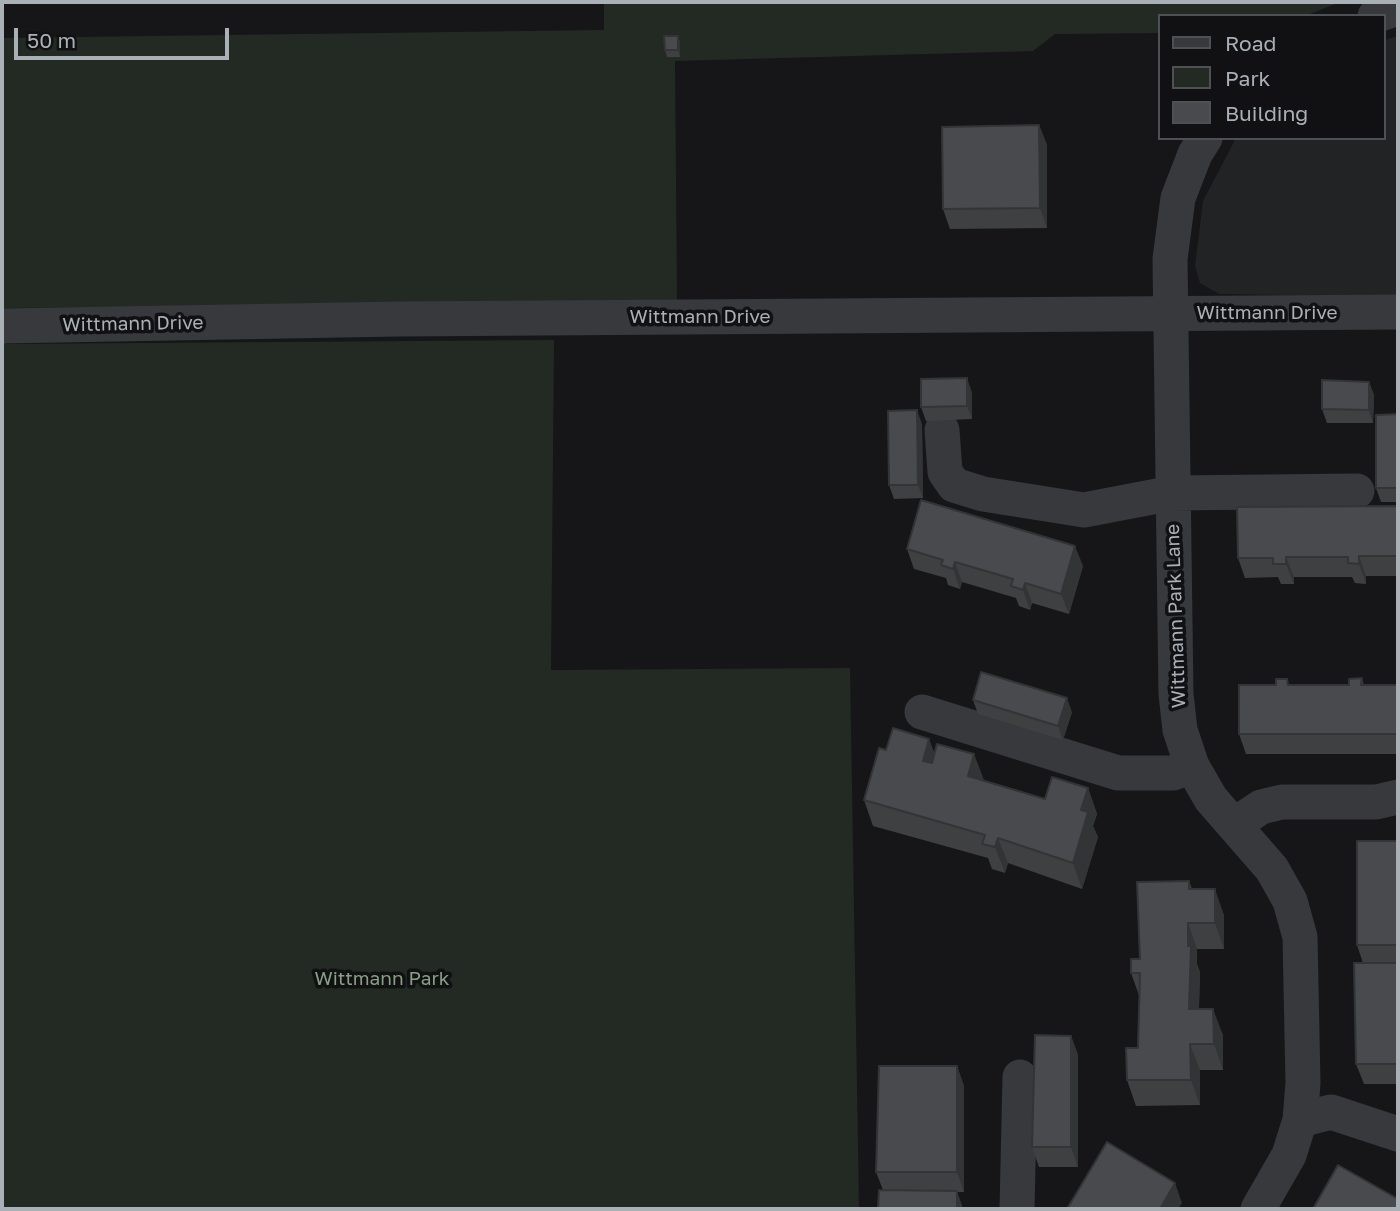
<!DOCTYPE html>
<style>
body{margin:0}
#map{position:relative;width:1400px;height:1211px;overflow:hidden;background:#161618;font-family:"Golos Text",sans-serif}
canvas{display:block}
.frame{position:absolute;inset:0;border:4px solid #a9b0b6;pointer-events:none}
.legend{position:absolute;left:1158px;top:14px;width:228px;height:126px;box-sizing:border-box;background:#111113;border:2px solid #4e5154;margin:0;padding:9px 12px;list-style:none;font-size:21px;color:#a9b0b6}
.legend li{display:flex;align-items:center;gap:14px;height:35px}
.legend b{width:35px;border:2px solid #4e5154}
.scale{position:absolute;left:14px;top:28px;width:215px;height:32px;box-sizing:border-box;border:4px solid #a9b0b6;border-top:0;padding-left:9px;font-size:21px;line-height:24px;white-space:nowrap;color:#a9b0b6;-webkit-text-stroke:5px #111113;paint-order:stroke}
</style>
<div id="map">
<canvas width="1400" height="1211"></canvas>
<div class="frame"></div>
<ul class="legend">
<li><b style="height:9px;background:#37393c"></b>Road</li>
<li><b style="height:19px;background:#232a23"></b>Park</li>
<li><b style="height:19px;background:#484a4d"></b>Building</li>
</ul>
<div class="scale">50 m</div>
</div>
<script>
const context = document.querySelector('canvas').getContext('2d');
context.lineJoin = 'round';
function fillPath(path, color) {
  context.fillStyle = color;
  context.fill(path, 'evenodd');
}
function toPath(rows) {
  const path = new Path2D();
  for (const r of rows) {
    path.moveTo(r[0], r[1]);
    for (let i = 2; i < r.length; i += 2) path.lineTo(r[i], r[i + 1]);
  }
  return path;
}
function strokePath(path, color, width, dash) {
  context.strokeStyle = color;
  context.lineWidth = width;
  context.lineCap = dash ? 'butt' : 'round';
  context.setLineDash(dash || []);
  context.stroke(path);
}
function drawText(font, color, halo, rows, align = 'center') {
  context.font = font + ' "Golos Text",sans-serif';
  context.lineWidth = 7;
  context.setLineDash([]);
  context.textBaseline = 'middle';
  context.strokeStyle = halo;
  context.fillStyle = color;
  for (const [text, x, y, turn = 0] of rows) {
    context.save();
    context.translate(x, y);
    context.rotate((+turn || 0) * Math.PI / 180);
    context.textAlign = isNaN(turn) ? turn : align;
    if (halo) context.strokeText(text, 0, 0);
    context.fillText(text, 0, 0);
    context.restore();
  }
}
fillPath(toPath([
 [1398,36,1398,297,1219,294,1200,283,1195,266,1203,201,1236,138,1384,138,1384,40]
]), '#222325');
fillPath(toPath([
 [604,2,1340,2,1305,16,1160,16,1160,33,1055,34,1033,51,675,61,677,303,5,308,6,344,554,340,551,670,850,668,859,1209,2,1209,2,38,604,30]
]), '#232a23');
strokePath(toPath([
 [1375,16,1398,8],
 [1205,138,1195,154,1178,198,1170,259,1176,694,1180,730,1192,766,1211,799,1272,869,1290,901,1300,937,1303,1083,1300,1120,1289,1155,1258,1209],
 [2,326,400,319,1398,312],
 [942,430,945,472,954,485,983,494,1084,510,1173,493,1357,491],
 [922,712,1118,773,1173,773,1192,766],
 [1234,825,1261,807,1282,802,1376,802,1398,797],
 [1300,1120,1331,1112,1398,1134],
 [1017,1209,1020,1077]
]), '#37393c', 35);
fillPath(toPath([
 [678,36,680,43,680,57,667,57,665,50],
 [1039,125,1047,145,1047,228,950,229,943,209],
 [1369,382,1374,395,1373,423,1327,423,1322,409],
 [972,392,972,419,926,421,921,407],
 [1398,414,1398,502,1381,502,1376,488],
 [922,424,923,498,894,499,889,485],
 [1398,510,1398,576,1366,576,1366,584,1355,583,1352,577,1294,577,1294,584,1281,584,1278,577,1245,578,1238,558],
 [907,549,1083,566,1069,614,1032,603,1030,610,1019,606,1016,598,962,582,960,589,948,585,946,578,914,569],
 [1362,678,1364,685,1398,685,1398,754,1246,754,1239,734,1290,685,1349,685],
 [973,700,1072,712,1063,740,978,714],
 [929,739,934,754,983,780,1045,799,1088,788,1097,814,1093,826,1098,837,1082,889,1008,863,1005,873,992,869,988,858,873,826,864,800,886,750],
 [1398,841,1398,1084,1364,1084,1356,1064,1363,963,1357,945],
 [1189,881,1192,889,1224,915,1224,949,1197,949,1197,964,1200,972,1199,1009,1223,1035,1223,1070,1200,1070,1200,1105,1136,1106,1127,1080,1138,1048,1140,998,1131,973],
 [1071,1036,1078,1055,1078,1167,1039,1167,1032,1147],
 [957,1066,964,1086,964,1192,957,1192,963,1209,878,1209,883,1190,876,1172]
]), '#3e4042');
fillPath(toPath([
 [678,36,680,43,680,57,678,50],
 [1039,125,1047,145,1047,228,1040,208],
 [967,378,972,392,972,419,967,406],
 [1369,382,1374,395,1373,423,1369,410],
 [917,410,922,424,923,498,918,485],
 [1397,506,1398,510,1398,559,1397,556],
 [1075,546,1083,566,1069,614,1061,594],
 [1359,556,1366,576,1366,584,1359,564],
 [1286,557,1294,577,1294,584,1286,564],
 [955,562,962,582,960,589,953,569],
 [1025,583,1032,603,1030,610,1023,590],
 [1067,698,1072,712,1063,740,1058,726],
 [929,739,939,765,923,761],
 [974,754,984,780,968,776],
 [1088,788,1097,814,1093,826,1098,837,1082,889,1073,863,1081,810],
 [998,838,1008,863,1005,873,995,847],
 [1215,889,1224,915,1224,949,1215,923],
 [1188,923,1197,949,1197,964,1200,972,1198,1035,1189,1009],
 [1213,1009,1223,1035,1223,1070,1214,1044],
 [1071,1036,1078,1055,1078,1167,1071,1147],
 [1190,1044,1200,1070,1200,1105,1191,1080],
 [957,1066,964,1086,964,1192,957,1172],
 [1175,1183,1182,1203,1178,1209,1160,1209],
 [957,1191,963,1209,957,1209]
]), '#323436');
const building = toPath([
 [664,36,678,36,678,50,665,50,664,36],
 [1039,125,1040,208,943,209,942,127,1039,125],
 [967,378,967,406,921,407,921,379,967,378],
 [1322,380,1369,382,1369,410,1322,409,1322,380],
 [917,410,918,485,889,485,888,411,917,410],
 [1398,414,1398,488,1376,488,1376,415,1398,414],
 [921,500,1075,546,1061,594,1025,583,1023,590,1011,586,1013,579,955,562,953,569,941,565,943,560,907,549,921,500],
 [1397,506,1397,556,1359,556,1359,564,1348,563,1348,557,1286,557,1286,564,1273,564,1273,558,1238,558,1237,507,1397,506],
 [981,672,1067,698,1058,726,973,700,981,672],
 [1362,678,1361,685,1398,685,1398,734,1239,734,1239,685,1276,685,1276,679,1287,679,1288,685,1349,685,1349,679,1362,678],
 [893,728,929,739,923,761,932,763,937,744,974,754,968,776,1045,799,1052,777,1088,788,1081,810,1088,812,1073,863,998,838,995,847,982,844,985,835,864,800,879,748,886,750,893,728],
 [1357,841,1398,841,1398,945,1357,945,1357,841],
 [1189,881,1189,889,1215,889,1215,923,1188,923,1188,946,1191,946,1189,1009,1213,1009,1214,1044,1190,1044,1191,1080,1127,1080,1126,1048,1138,1048,1140,973,1131,973,1131,959,1140,959,1137,882,1189,881],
 [1354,963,1398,963,1398,1064,1356,1064,1354,963],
 [1035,1035,1071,1036,1071,1147,1032,1147,1035,1035],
 [879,1066,957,1066,957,1172,876,1172,879,1066],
 [1107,1142,1175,1183,1160,1209,1067,1209,1107,1142],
 [1338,1165,1398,1199,1398,1209,1313,1209,1338,1165],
 [879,1190,957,1191,957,1209,878,1209,879,1190]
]);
fillPath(building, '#484a4d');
strokePath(building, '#323436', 2);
drawText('19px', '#a9b0b6', '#111113', [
 ["Wittmann Drive",1267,313],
 ["Wittmann Drive",700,317],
 ["Wittmann Drive",133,324,-1],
 ["Wittmann Park Lane",1176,616,-92]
]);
drawText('19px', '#879f82', '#111113', [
 ["Wittmann Park",382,979]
]);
</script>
